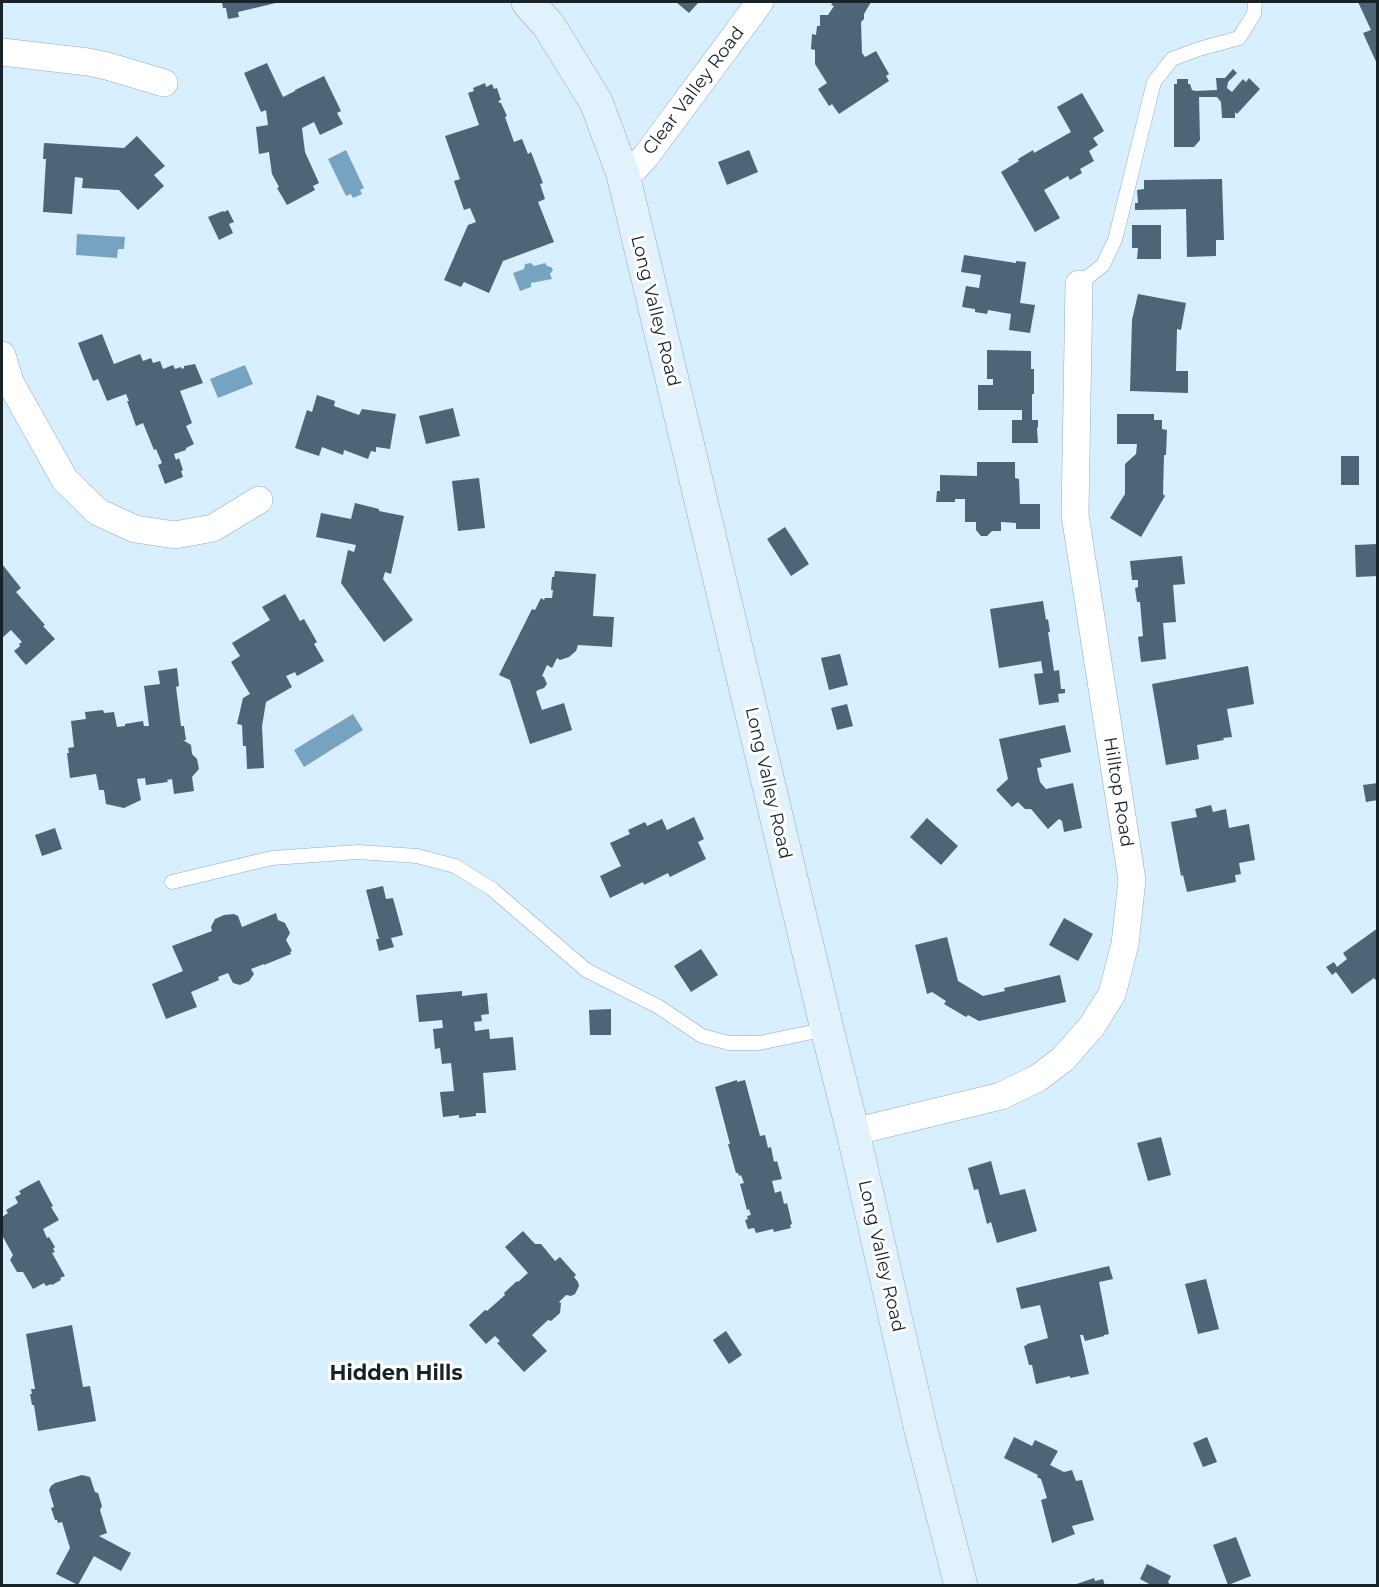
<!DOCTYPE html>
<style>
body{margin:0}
#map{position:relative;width:1379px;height:1587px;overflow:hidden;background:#d7efff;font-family:Montserrat,sans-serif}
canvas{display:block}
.frame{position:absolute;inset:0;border:3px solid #172229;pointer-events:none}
</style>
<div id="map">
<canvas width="1379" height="1587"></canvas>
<div class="frame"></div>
</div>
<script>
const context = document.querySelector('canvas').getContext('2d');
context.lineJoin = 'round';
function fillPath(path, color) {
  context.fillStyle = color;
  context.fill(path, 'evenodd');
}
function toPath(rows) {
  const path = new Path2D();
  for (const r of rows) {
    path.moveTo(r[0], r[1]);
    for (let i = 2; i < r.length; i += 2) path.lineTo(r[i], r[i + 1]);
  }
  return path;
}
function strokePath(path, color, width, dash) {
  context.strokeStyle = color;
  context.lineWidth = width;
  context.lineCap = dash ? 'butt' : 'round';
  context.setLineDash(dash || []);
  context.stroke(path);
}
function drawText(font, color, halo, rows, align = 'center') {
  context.font = font + ' Montserrat,sans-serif';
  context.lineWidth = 6;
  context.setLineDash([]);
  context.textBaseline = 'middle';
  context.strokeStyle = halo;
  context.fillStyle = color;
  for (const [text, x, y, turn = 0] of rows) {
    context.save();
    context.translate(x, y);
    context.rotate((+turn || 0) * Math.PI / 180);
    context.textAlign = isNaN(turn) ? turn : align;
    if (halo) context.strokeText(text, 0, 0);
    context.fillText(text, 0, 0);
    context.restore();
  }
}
fillPath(toPath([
 [346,150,364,188,360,190,362,194,353,198,351,194,346,196,328,159],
 [77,234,125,237,124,249,118,249,117,258,76,255],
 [531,263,534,266,545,263,547,266,551,267,553,270,550,274,552,279,531,283,531,287,520,291,513,273,524,269,525,264],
 [245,365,253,384,218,398,210,379],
 [353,714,363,730,304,767,294,750]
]), '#76a3bf');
fillPath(toPath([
 [222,2,280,2,238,12,239,17,228,19,226,8,223,8],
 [676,2,699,2,689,13],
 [833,2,871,2,864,14,864,19,861,22,862,53,865,57,876,51,889,74,886,76,889,81,839,114,832,104,829,106,818,89,827,83,815,64,815,50,811,49,812,34,816,35,817,26,820,26,820,15,828,15,834,6,831,5],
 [1358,2,1378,2,1378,66,1363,33,1371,30],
 [267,63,283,97,295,91,295,90,324,76,341,111,337,113,343,124,320,135,314,122,302,128,305,152,319,183,313,186,315,190,287,205,277,188,279,187,272,174,269,152,259,154,256,127,268,125,266,110,261,112,244,73],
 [1233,69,1237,73,1228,82,1227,88,1232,92,1243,79,1246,82,1249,78,1260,89,1237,114,1235,112,1235,118,1222,118,1221,102,1217,97,1199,97,1200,140,1194,147,1174,147,1174,84,1177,84,1177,79,1188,79,1188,84,1190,84,1192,90,1195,91,1217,90,1216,78,1225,78],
 [485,83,486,87,492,84,494,89,497,88,501,100,498,101,500,103,501,103,507,116,505,117,514,142,522,139,528,154,531,152,543,183,540,184,545,199,538,202,554,242,503,261,489,293,464,282,461,287,444,280,468,225,476,222,470,208,464,210,454,181,460,179,445,136,479,125,468,93,474,91,473,88],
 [1082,93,1104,131,1093,138,1098,145,1089,151,1094,161,1080,169,1082,173,1070,180,1068,176,1044,190,1060,218,1035,232,1001,172,1019,161,1018,159,1033,150,1034,153,1071,132,1057,107],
 [137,136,165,166,154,175,164,186,138,210,119,190,82,188,83,178,75,177,72,214,43,212,46,159,43,159,44,143,124,148],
 [749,150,758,172,727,185,718,162],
 [1222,179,1224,240,1216,240,1216,256,1187,257,1186,209,1135,210,1135,203,1138,203,1137,190,1144,189,1144,180],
 [228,210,234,222,229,224,233,233,219,240,208,217,223,211,224,212],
 [1132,225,1161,225,1161,259,1137,259,1138,248,1132,248],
 [964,255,1016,263,1016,261,1026,262,1020,303,1035,305,1030,333,1009,330,1011,314,988,310,987,314,975,312,975,309,962,307,966,286,979,288,981,275,961,272],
 [1138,294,1186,303,1181,330,1177,329,1176,371,1188,371,1188,393,1130,391,1132,320],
 [102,334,114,364,140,354,143,361,151,358,153,363,160,361,163,369,173,365,175,369,181,367,182,369,184,368,184,366,195,364,203,383,180,391,192,423,186,426,194,444,186,448,186,450,174,454,176,460,179,458,183,470,181,471,183,477,165,484,158,465,162,463,156,449,154,450,143,423,136,426,127,401,129,401,126,394,107,401,98,379,93,381,78,343],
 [987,350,1031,351,1031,369,1034,369,1034,394,1032,394,1032,420,1038,420,1038,427,1037,428,1038,443,1012,443,1012,420,1022,420,1022,410,978,410,978,385,993,385,993,379,987,379],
 [317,395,335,401,334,406,359,415,362,409,396,414,390,449,376,447,376,452,371,451,368,459,344,450,343,455,322,447,319,456,295,448,307,410,312,412],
 [453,408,460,436,426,444,419,416],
 [1117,414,1154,414,1154,420,1162,420,1162,429,1167,430,1166,455,1164,455,1163,494,1165,496,1141,537,1110,518,1125,494,1125,464,1136,454,1137,444,1117,444],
 [1341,456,1359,456,1359,485,1341,485],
 [977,462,1015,462,1015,478,1019,479,1020,504,1040,504,1040,529,1016,529,1016,523,1001,522,1001,531,992,531,987,536,981,536,976,530,976,522,965,522,965,499,955,499,955,502,936,502,937,491,940,491,940,475,977,476],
 [479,478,485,528,458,531,452,481],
 [355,503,379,509,379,511,404,516,391,574,385,572,383,579,413,620,384,642,341,583,348,550,354,552,356,545,316,537,321,513,351,519],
 [785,527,809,564,791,576,767,539],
 [1377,544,1378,576,1356,577,1355,545],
 [1182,556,1185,584,1173,585,1176,622,1163,623,1166,659,1141,662,1138,637,1143,636,1140,602,1137,602,1135,588,1138,587,1138,580,1132,580,1130,561],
 [2,564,21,588,16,592,45,625,43,626,55,639,26,665,14,651,20,646,19,644,22,642,11,630,2,638],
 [555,571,596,574,593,616,614,617,612,647,578,645,576,651,569,657,560,660,557,658,552,668,547,665,542,676,544,677,547,684,544,688,538,690,536,692,542,710,564,703,572,730,530,744,510,680,499,675,532,609,535,610,541,598,544,600,545,598,552,598,553,590,551,590,552,577,554,577],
 [285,594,300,621,304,619,317,642,314,644,324,661,297,676,295,672,286,676,292,687,266,702,262,726,264,768,247,769,246,746,243,746,242,725,237,724,243,698,250,694,231,662,240,656,232,643,270,620,262,607],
 [1043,601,1046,620,1048,619,1050,632,1048,632,1054,671,1059,670,1061,689,1065,689,1065,693,1058,694,1059,702,1039,705,1034,674,1043,673,1041,661,999,668,990,609],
 [840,654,848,685,829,690,821,658],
 [1248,666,1254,704,1227,709,1232,737,1223,738,1224,740,1197,745,1199,759,1166,765,1152,684],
 [177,668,179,686,176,687,181,726,184,726,186,740,183,740,191,745,192,754,197,759,199,769,192,777,194,791,174,794,172,779,167,780,168,782,146,785,145,778,137,779,141,800,124,808,106,804,104,790,99,790,96,774,70,778,67,753,69,753,68,748,74,747,71,721,86,719,85,712,103,710,104,713,114,712,117,727,125,726,125,724,143,721,144,726,149,726,144,686,160,684,158,671],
 [847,704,853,726,837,730,831,708],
 [1065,725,1071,752,1040,759,1042,767,1037,768,1040,782,1046,789,1073,783,1082,828,1064,832,1062,821,1059,819,1048,829,1031,809,1025,809,1018,802,1012,807,996,790,1008,779,999,739],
 [1378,783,1378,800,1366,802,1363,785],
 [1211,805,1213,812,1226,809,1229,828,1249,824,1255,860,1239,863,1241,874,1235,875,1236,882,1187,892,1183,875,1181,876,1171,822,1197,817,1195,809],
 [694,817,704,839,698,842,706,859,670,877,668,873,644,885,643,882,610,898,600,876,621,866,610,843,630,834,628,830,645,822,647,826,662,819,667,830],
 [927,818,958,846,941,865,910,837],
 [55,828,62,849,42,856,35,835],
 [383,886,386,899,393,898,403,935,391,938,394,947,379,951,376,939,379,939,366,890],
 [276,913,278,920,285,923,290,933,286,940,292,951,290,952,291,954,264,965,264,964,251,969,254,974,249,981,240,985,233,983,228,973,218,977,219,980,191,992,197,1007,166,1019,152,984,183,971,172,946,212,931,211,927,215,919,224,915,234,914,238,916,242,927],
 [1064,918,1093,934,1078,961,1049,945],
 [1378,928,1378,983,1374,978,1352,994,1336,972,1332,975,1326,967,1334,962,1337,967,1347,959,1343,953],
 [947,937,958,981,983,996,1005,991,1004,988,1060,975,1066,1002,979,1021,968,1015,966,1017,944,1004,946,1001,932,992,927,994,915,945],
 [701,949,718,975,691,992,674,966],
 [462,991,462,996,487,993,489,1014,481,1015,482,1021,474,1022,475,1031,489,1029,490,1039,513,1037,516,1070,483,1073,486,1113,476,1113,476,1116,459,1118,459,1115,443,1117,440,1092,454,1091,451,1063,442,1064,440,1048,435,1049,433,1029,443,1028,442,1020,419,1022,416,995],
 [611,1009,611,1035,590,1035,589,1010],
 [737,1080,737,1082,745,1080,760,1136,765,1135,768,1148,771,1147,774,1162,777,1161,782,1179,772,1181,775,1193,781,1191,784,1204,787,1203,792,1224,790,1225,791,1228,774,1232,773,1229,756,1233,754,1228,748,1229,745,1220,748,1219,747,1216,751,1215,749,1209,747,1210,740,1184,744,1183,741,1175,739,1176,738,1173,736,1173,728,1144,730,1144,715,1087],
 [1161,1137,1171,1175,1148,1181,1137,1143],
 [991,1161,1000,1195,1025,1189,1037,1231,997,1243,991,1222,987,1224,978,1189,974,1190,968,1168],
 [39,1180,53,1206,51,1207,59,1220,43,1229,47,1238,49,1237,55,1247,53,1249,55,1252,52,1253,65,1276,60,1278,61,1280,52,1285,51,1284,46,1286,44,1283,33,1289,23,1272,17,1272,10,1260,13,1255,3,1237,2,1238,2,1217,8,1213,6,1210,18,1203,15,1197,21,1194,19,1191],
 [523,1231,535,1244,541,1244,555,1261,560,1257,576,1275,574,1277,578,1282,579,1286,575,1294,571,1296,566,1295,559,1302,561,1303,560,1313,551,1321,548,1320,532,1335,547,1351,524,1372,497,1343,500,1341,495,1336,486,1344,469,1325,485,1310,487,1311,505,1295,504,1293,517,1281,518,1282,528,1273,505,1247],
 [1109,1266,1113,1279,1099,1282,1109,1334,1104,1335,1104,1336,1085,1341,1083,1335,1080,1335,1089,1374,1070,1378,1070,1376,1036,1384,1032,1365,1029,1365,1024,1346,1027,1345,1027,1344,1048,1338,1040,1305,1021,1309,1016,1288],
 [1206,1279,1219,1329,1198,1334,1185,1284],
 [72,1325,83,1387,90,1386,96,1421,38,1431,34,1405,32,1405,30,1394,32,1394,31,1389,35,1389,26,1334],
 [726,1331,742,1355,729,1364,713,1340],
 [1014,1437,1032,1446,1035,1440,1058,1451,1050,1465,1064,1472,1072,1470,1076,1481,1082,1480,1094,1520,1072,1526,1075,1534,1052,1543,1041,1500,1047,1498,1041,1479,1037,1477,1038,1475,1004,1458],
 [1207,1437,1217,1462,1203,1467,1193,1443],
 [82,1475,90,1477,95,1492,98,1493,102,1506,100,1510,107,1533,99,1536,131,1553,121,1571,94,1556,78,1585,56,1574,70,1548,62,1522,58,1523,57,1520,55,1520,51,1508,54,1507,49,1490,51,1486,55,1483],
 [1236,1537,1251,1576,1228,1585,1213,1545],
 [1147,1564,1171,1576,1168,1582,1171,1586,1153,1586,1140,1579],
 [1094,1578,1095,1581,1103,1579,1105,1586,1071,1586]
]), '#4c6677');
const lane = toPath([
 [1079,284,1103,265,1115,240,1154,82,1172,59,1199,49,1239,38,1254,14,1255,2],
 [172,882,272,858,358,852,417,856,455,866,492,889,586,970,659,1007,702,1036,729,1043,759,1043,827,1029]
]);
const street = toPath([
 [2,52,88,62,107,66,164,83],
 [623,174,636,167,646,156,760,2],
 [2,355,10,382,65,480,98,512,135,529,175,535,213,528,259,500],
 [853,1132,1001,1096,1038,1078,1063,1059,1092,1026,1112,994,1125,944,1132,880,1075,515,1079,284]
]);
const secondary = toPath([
 [528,2,549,26,596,102,623,174,827,1029,853,1132,921,1430,961,1586]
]);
strokePath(lane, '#8facbf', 15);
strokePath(street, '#8facbf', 28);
strokePath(secondary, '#8facbf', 34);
strokePath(lane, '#fff', 14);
strokePath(street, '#fff', 27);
strokePath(secondary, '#e2f2fd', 33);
drawText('18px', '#172229', '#fff', [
 ["Clear Valley Road",694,91,-53],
 ["Long Valley Road",655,311,76],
 ["Long Valley Road",768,783,77],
 ["Hilltop Road",1118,792,81],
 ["Long Valley Road",881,1256,77]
]);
drawText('bold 21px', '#172229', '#fff', [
 ["Hidden Hills",396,1374]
]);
</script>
